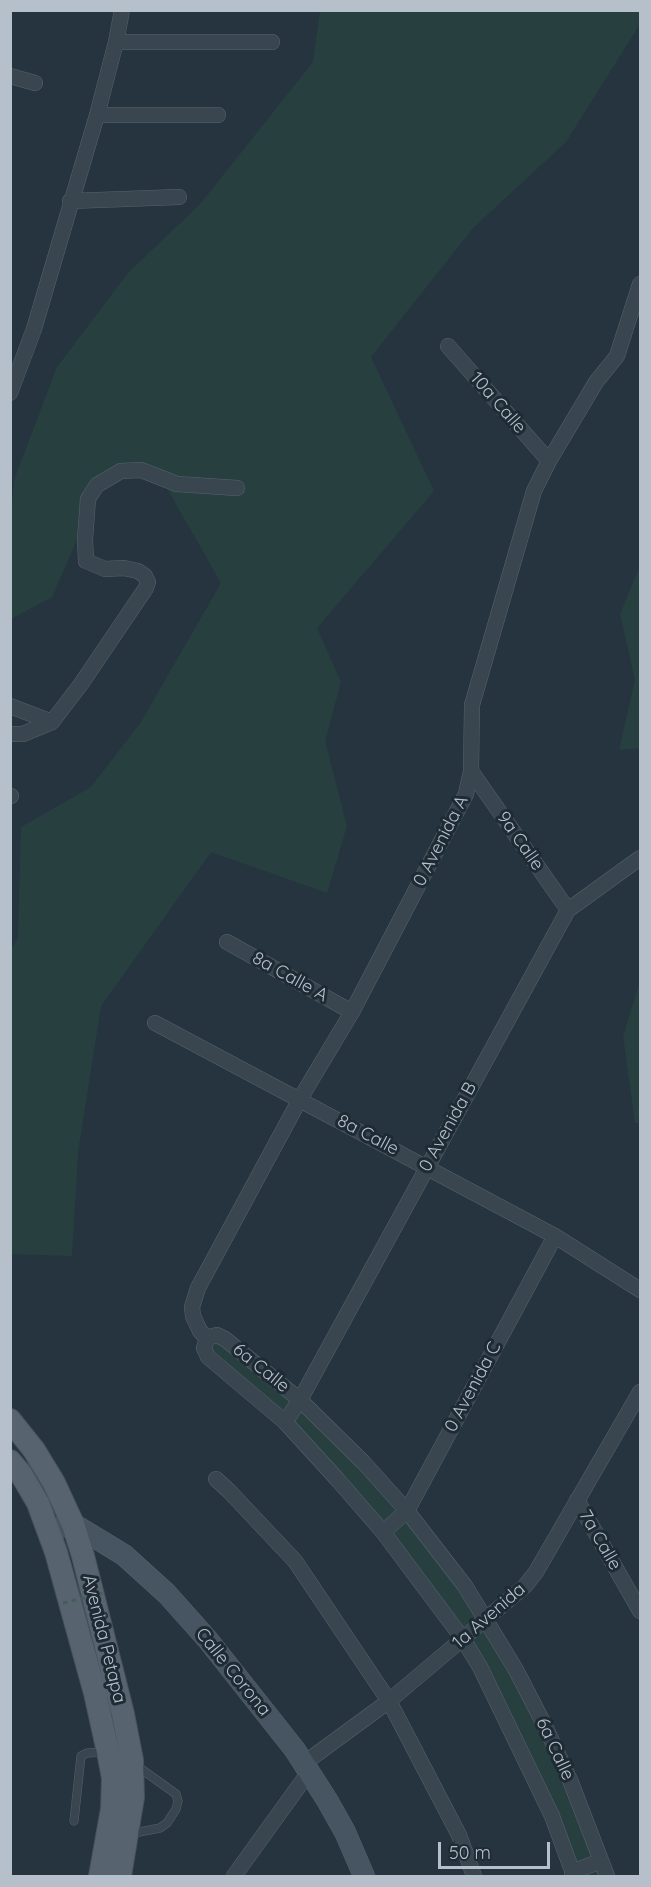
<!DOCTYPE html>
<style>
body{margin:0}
#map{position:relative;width:651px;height:1887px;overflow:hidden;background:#25343f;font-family:Quicksand,sans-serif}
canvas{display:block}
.frame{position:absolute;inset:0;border:12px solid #b6c0ca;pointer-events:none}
.scale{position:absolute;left:438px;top:1842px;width:112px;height:27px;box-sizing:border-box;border:3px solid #b6c0ca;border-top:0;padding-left:8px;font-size:18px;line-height:21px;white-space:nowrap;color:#b6c0ca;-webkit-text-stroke:4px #1e2a34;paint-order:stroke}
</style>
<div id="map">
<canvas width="651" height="1887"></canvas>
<div class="frame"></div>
<div class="scale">50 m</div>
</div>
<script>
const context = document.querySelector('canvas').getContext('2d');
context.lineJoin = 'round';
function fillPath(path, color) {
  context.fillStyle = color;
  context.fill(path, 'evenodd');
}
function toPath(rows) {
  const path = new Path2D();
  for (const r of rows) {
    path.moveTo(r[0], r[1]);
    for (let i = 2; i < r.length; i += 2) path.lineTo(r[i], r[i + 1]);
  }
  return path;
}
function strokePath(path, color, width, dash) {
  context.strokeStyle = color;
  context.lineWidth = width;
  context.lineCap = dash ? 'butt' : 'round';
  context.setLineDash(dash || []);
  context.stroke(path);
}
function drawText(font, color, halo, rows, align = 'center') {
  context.font = font + ' Quicksand,sans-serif';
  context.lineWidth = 6;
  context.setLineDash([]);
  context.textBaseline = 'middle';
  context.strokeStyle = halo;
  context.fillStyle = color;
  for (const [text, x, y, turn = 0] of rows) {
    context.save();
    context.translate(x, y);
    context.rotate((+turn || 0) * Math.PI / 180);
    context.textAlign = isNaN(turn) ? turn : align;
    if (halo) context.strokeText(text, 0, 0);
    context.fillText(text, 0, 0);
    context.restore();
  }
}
fillPath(toPath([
 [320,11,640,11,640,24,566,142,473,228,371,357,434,491,317,628,341,682,325,741,347,826,327,893,211,852,101,1006,78,1152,72,1256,11,1254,10,951,18,938,21,827,91,787,141,722,221,583,160,476,105,476,52,597,11,619,10,528,14,480,57,367,128,273,201,203,313,62],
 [640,566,640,748,619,750,635,680,620,614],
 [640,981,640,1123,635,1123,623,1036],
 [225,1339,407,1511,516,1670,607,1876,574,1876,511,1729,425,1586,204,1344]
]), '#27403f');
const lane = toPath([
 [74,1821,81,1756,87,1753,105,1752],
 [129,1834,160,1828,167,1823,176,1809,178,1801,176,1794,137,1766]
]);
const street = toPath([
 [116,42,272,42],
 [10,76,35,83],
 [97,115,218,115],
 [70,201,179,197],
 [448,346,549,461],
 [10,393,34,329,97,115,116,42,122,10],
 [10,706,52,722],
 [10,734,23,734,52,722,81,684,146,588,148,582,145,576,138,571,124,568,105,569,86,561,85,540,88,499,97,485,121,471,141,470,177,484,237,488],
 [471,771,568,910],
 [10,796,11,796],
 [227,942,352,1012],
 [155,1023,555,1236,640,1290],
 [207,1338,200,1331,193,1316,192,1307,198,1288,300,1099,352,1012,466,794,471,771,472,705,534,491,549,461,596,382,617,356,640,284],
 [285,1422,300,1400,568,910,640,858],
 [216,1479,229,1491,295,1561,389,1701,459,1835,474,1876],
 [577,1500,640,1611],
 [383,1532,407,1511,555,1236],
 [303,1764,389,1701,525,1586,536,1572,640,1392],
 [572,1872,601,1861],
 [234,1876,309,1772],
 [574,1876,552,1816,480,1667,463,1639,383,1532,337,1479,285,1422,208,1357,204,1348,207,1338,217,1335,225,1339,300,1400,364,1463,407,1511,465,1586,516,1670,545,1726,570,1780,607,1876]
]);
const secondary = toPath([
 [49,1530,73,1524,124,1555,167,1594,208,1640,295,1750,327,1800,345,1832,364,1876]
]);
const primary = toPath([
 [10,1420,34,1450,54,1483,73,1524,83,1556,123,1714,132,1760,133,1797,120,1876],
 [10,1461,21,1474,38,1503,56,1552,95,1693,108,1752,113,1778,112,1809,100,1876]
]);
strokePath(lane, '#57636d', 9);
strokePath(street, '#57636d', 16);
strokePath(secondary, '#57636d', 22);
strokePath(primary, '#46515b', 24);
strokePath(lane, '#39454f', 8);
strokePath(street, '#39454f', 15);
strokePath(secondary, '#475562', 21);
strokePath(primary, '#57646f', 22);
strokePath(toPath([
 [63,1603,104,1593]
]), '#455c5c', 3, [4.5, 4.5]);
drawText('18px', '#b6c0ca', '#1e2a34', [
 ["10a Calle",498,403,49],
 ["0 Avenida A",441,841,-63],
 ["9a Calle",520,841,55],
 ["8a Calle A",290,977,29],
 ["0 Avenida B",448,1127,-61],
 ["8a Calle",368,1135,28],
 ["6a Calle",261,1368,39],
 ["0 Avenida C",473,1387,-62],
 ["7a Calle",600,1540,60],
 ["1a Avenida",489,1616,-41],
 ["Avenida Petapa",104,1639,76],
 ["Calle Corona",233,1672,51],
 ["6a Calle",555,1749,65]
]);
</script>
